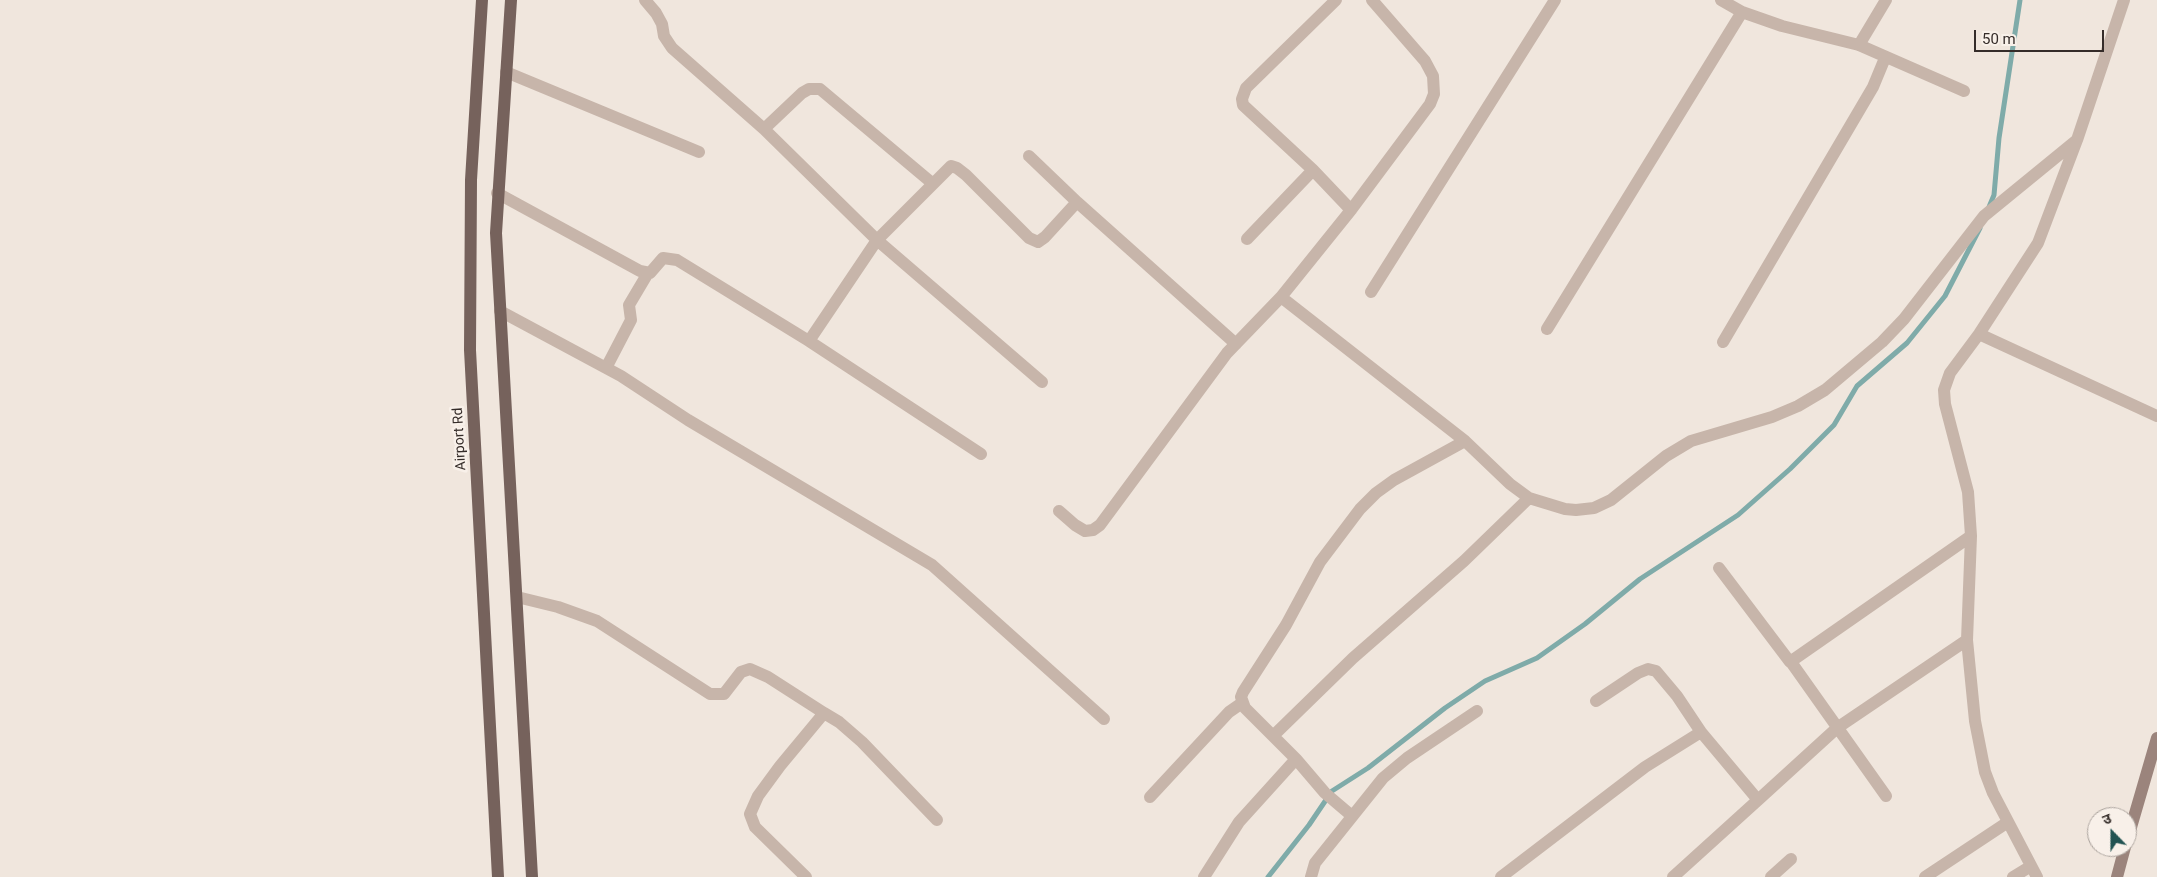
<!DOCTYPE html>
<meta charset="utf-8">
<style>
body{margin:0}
#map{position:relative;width:2157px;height:877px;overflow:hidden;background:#f0e6dd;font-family:Roboto,"Noto Sans Devanagari",sans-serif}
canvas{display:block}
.north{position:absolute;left:2087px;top:807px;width:50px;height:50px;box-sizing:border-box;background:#f8f0e9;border:1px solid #aaa29c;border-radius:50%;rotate:338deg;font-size:14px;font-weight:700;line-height:20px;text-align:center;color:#352c29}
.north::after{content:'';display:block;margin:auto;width:18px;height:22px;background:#225352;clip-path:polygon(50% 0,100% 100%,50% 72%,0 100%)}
.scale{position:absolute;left:1974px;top:30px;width:130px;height:22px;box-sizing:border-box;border:2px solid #352c29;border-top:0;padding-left:6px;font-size:15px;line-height:18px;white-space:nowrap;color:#352c29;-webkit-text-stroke:4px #f8f0e9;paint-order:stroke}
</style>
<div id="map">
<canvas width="2157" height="877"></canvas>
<div class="north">उ</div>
<div class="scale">50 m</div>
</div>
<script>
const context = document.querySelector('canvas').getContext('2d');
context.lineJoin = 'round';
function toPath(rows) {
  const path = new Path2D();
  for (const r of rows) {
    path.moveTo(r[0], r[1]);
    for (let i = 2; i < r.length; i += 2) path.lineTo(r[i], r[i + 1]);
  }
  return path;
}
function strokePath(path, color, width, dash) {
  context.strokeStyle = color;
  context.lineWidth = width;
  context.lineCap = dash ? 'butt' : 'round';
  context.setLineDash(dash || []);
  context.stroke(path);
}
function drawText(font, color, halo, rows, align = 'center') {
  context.font = font + ' Roboto,sans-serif';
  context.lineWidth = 5;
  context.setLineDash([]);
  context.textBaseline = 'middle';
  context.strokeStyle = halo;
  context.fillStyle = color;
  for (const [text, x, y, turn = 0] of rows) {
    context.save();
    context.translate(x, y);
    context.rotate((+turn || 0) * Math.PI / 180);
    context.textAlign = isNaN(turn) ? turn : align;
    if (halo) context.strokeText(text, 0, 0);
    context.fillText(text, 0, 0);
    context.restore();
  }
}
strokePath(toPath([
 [1989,207,1994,195,1999,138,2020,0],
 [1268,877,1309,825,1332,791,1368,768,1445,708,1485,681,1537,658,1585,624,1640,579,1738,515,1790,469,1834,425,1857,386,1907,343,1945,296,1980,228]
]), '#7faba9', 5);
strokePath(toPath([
 [645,0,656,13,662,24,664,36,672,48,764,129,877,240,1042,382],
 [1336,0,1246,88,1242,99,1243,105,1313,170,1351,210],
 [1372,0,1425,61,1433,76,1434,94,1430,104,1351,210,1281,297,1465,441,1510,484,1529,498,1565,509,1576,510,1594,508,1611,500,1666,456,1691,441,1772,417,1798,406,1825,390,1882,342,1904,319,1984,216,2077,140],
 [1721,0,1742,12,1782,26,1859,45,1964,91],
 [1859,45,1886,0],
 [506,72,699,152],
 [764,129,802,93,809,89,820,89,932,183],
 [497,193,640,271,650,273,663,258,677,260,809,341,981,454],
 [1077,202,1236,344],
 [1247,239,1313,170],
 [1371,292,1555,0],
 [500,311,621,376,688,420,932,565,1104,719],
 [1547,329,1742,12],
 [1979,334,2157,416],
 [809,341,877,240,951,166,957,168,966,175,1029,238,1038,242,1045,237,1077,202,1029,156],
 [1723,342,1873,87,1885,58],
 [606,368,631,320,629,305,648,273],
 [1059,511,1075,525,1085,531,1093,530,1100,525,1227,353,1281,297],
 [1719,568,1790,662,1971,536],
 [517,597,558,607,597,621,710,694,724,694,741,672,750,669,768,677,824,713],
 [1791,662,1886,796],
 [1596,701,1638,673,1648,669,1656,671,1677,696,1701,732,1758,800,1837,728,1967,640],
 [1274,735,1353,658,1464,561,1529,498],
 [1150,797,1229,712,1242,703],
 [1352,816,1325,793,1296,759,1245,708,1241,697,1243,692,1286,625,1320,562,1360,509,1376,493,1394,480,1465,441],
 [806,877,755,827,750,814,758,796,780,766,824,713,839,722,862,742,937,820],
 [1204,877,1239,822,1296,759],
 [1311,877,1315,863,1383,778,1407,758,1477,711],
 [1501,877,1645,767,1701,732],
 [1673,877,1758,800],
 [1771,877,1791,859],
 [1925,877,2008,822],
 [2013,877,2031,866],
 [2037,877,1993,793,1985,772,1975,721,1967,640,1971,536,1968,492,1945,404,1944,390,1950,373,1979,334,2038,243,2077,140,2124,0]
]), '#c7b5aa', 12);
strokePath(toPath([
 [2127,841,2157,738],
 [2117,877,2125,847]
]), '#9b847c', 12);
strokePath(toPath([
 [482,0,471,180,470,350,498,877],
 [511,0,496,233,532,877]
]), '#76625c', 12);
drawText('14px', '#352c29', '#f8f0e9', [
 ["Airport Rd",460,439,-93]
]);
</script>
